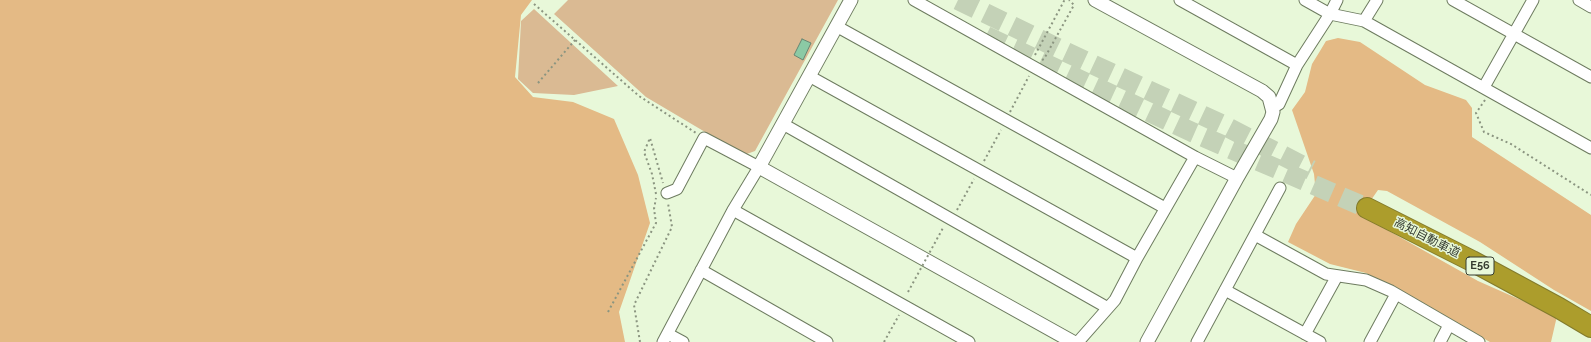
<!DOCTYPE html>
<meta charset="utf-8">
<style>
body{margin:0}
canvas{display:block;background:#e8f8d9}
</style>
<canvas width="1591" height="342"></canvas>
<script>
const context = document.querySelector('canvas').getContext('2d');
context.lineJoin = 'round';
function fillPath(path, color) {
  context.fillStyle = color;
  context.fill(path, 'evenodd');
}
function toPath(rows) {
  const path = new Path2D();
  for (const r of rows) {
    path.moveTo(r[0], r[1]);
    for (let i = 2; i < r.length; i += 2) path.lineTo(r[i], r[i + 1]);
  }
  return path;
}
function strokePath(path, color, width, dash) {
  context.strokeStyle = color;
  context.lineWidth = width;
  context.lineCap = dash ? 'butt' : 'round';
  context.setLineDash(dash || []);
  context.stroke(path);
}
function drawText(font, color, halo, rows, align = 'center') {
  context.font = font + ' Raleway,"Noto Sans JP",sans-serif';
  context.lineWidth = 3;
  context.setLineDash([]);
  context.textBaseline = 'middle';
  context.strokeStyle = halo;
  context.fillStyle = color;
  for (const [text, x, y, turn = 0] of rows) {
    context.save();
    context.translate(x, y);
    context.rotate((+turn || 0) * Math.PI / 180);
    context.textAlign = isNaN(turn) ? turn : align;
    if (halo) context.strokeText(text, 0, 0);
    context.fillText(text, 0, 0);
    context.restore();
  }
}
fillPath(toPath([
 [568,0,838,0,755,151,744,155,646,97,554,14],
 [534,9,618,86,574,95,533,93,518,79,521,21]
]), '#daba93');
fillPath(toPath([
 [0,0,532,0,521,15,515,77,533,97,573,102,614,119,638,175,650,223,619,312,625,342,0,342],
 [1338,38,1360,42,1425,85,1466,100,1472,108,1472,137,1591,215,1591,311,1554,290,1480,242,1387,191,1378,190,1362,213,1389,231,1478,281,1557,316,1551,342,1490,342,1366,273,1330,264,1288,242,1296,224,1316,194,1314,174,1292,110,1305,92,1312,64,1320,51,1326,41]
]), '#e4ba85');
const building = toPath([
 [802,39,811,43,803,60,794,55,802,39]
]);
fillPath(building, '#8bcaa5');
strokePath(building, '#678673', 1);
strokePath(toPath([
 [958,0,1066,52,1221,124,1311,170],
 [986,36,1192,132,1367,208]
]), '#c4d2b7', 20, [20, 10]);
const minor = toPath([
 [914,0,1195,157,1237,178],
 [1180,0,1297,65],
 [1305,0,1330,14,1337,0],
 [1453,0,1591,77],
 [1579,0,1591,7],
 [1364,21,1377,0],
 [836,26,1165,208],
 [809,76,1137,258],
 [1484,87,1533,0],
 [1272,108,1279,104,1297,65,1330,14,1364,21,1591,148],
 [783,124,1108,308],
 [733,210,969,342],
 [1255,235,1326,274,1366,280,1391,291,1479,342],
 [701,270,827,342],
 [1225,290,1320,342],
 [668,334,683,342],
 [1305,334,1337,276],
 [663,342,733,210,759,167,704,138,677,189,667,193],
 [1078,342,1115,300,1137,258,1195,157],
 [1197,342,1280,188],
 [1370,342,1396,294],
 [1440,342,1449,325]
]);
const tertiary = toPath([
 [851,0,759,167,1073,342],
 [1095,0,1262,91,1269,97,1273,112,1271,119,1237,178,1147,342]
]);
const motorway = toPath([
 [1367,208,1472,261,1559,308,1591,327]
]);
strokePath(minor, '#6e7c60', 13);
strokePath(tertiary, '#6e7c60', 15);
strokePath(motorway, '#837b2d', 22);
strokePath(toPath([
 [534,4,639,96,696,133],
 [1035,55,1064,1,1067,0],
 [1042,60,1044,59,1074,5,1069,0],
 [538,83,575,40],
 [1485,100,1476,113,1484,132,1511,144,1591,195],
 [1010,112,1029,76],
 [984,161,1001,130],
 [656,194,652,174,644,152,650,138,663,183],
 [957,210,974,179],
 [608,312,656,223,654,209,656,198],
 [640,342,634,305,672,227,668,203],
 [884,342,899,315]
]), '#8b9580', 2, [2, 3]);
strokePath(minor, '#fff', 11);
strokePath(tertiary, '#fff', 13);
strokePath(motorway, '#ac9d2c', 20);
strokePath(toPath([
 [908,292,943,228]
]), '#8b9580', 2, [2, 3]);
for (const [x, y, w] of [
 [1480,266,28]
]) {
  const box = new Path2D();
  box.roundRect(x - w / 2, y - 9, w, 18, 3);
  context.fillStyle = '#e8f8d9';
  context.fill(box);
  strokePath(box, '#363c30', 1);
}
drawText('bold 11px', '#363c30', null, [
 ["E56",1480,266]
]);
drawText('12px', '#363c30', '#e8f8d9', [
 ["高知自動車道",1427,238,27]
]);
</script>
